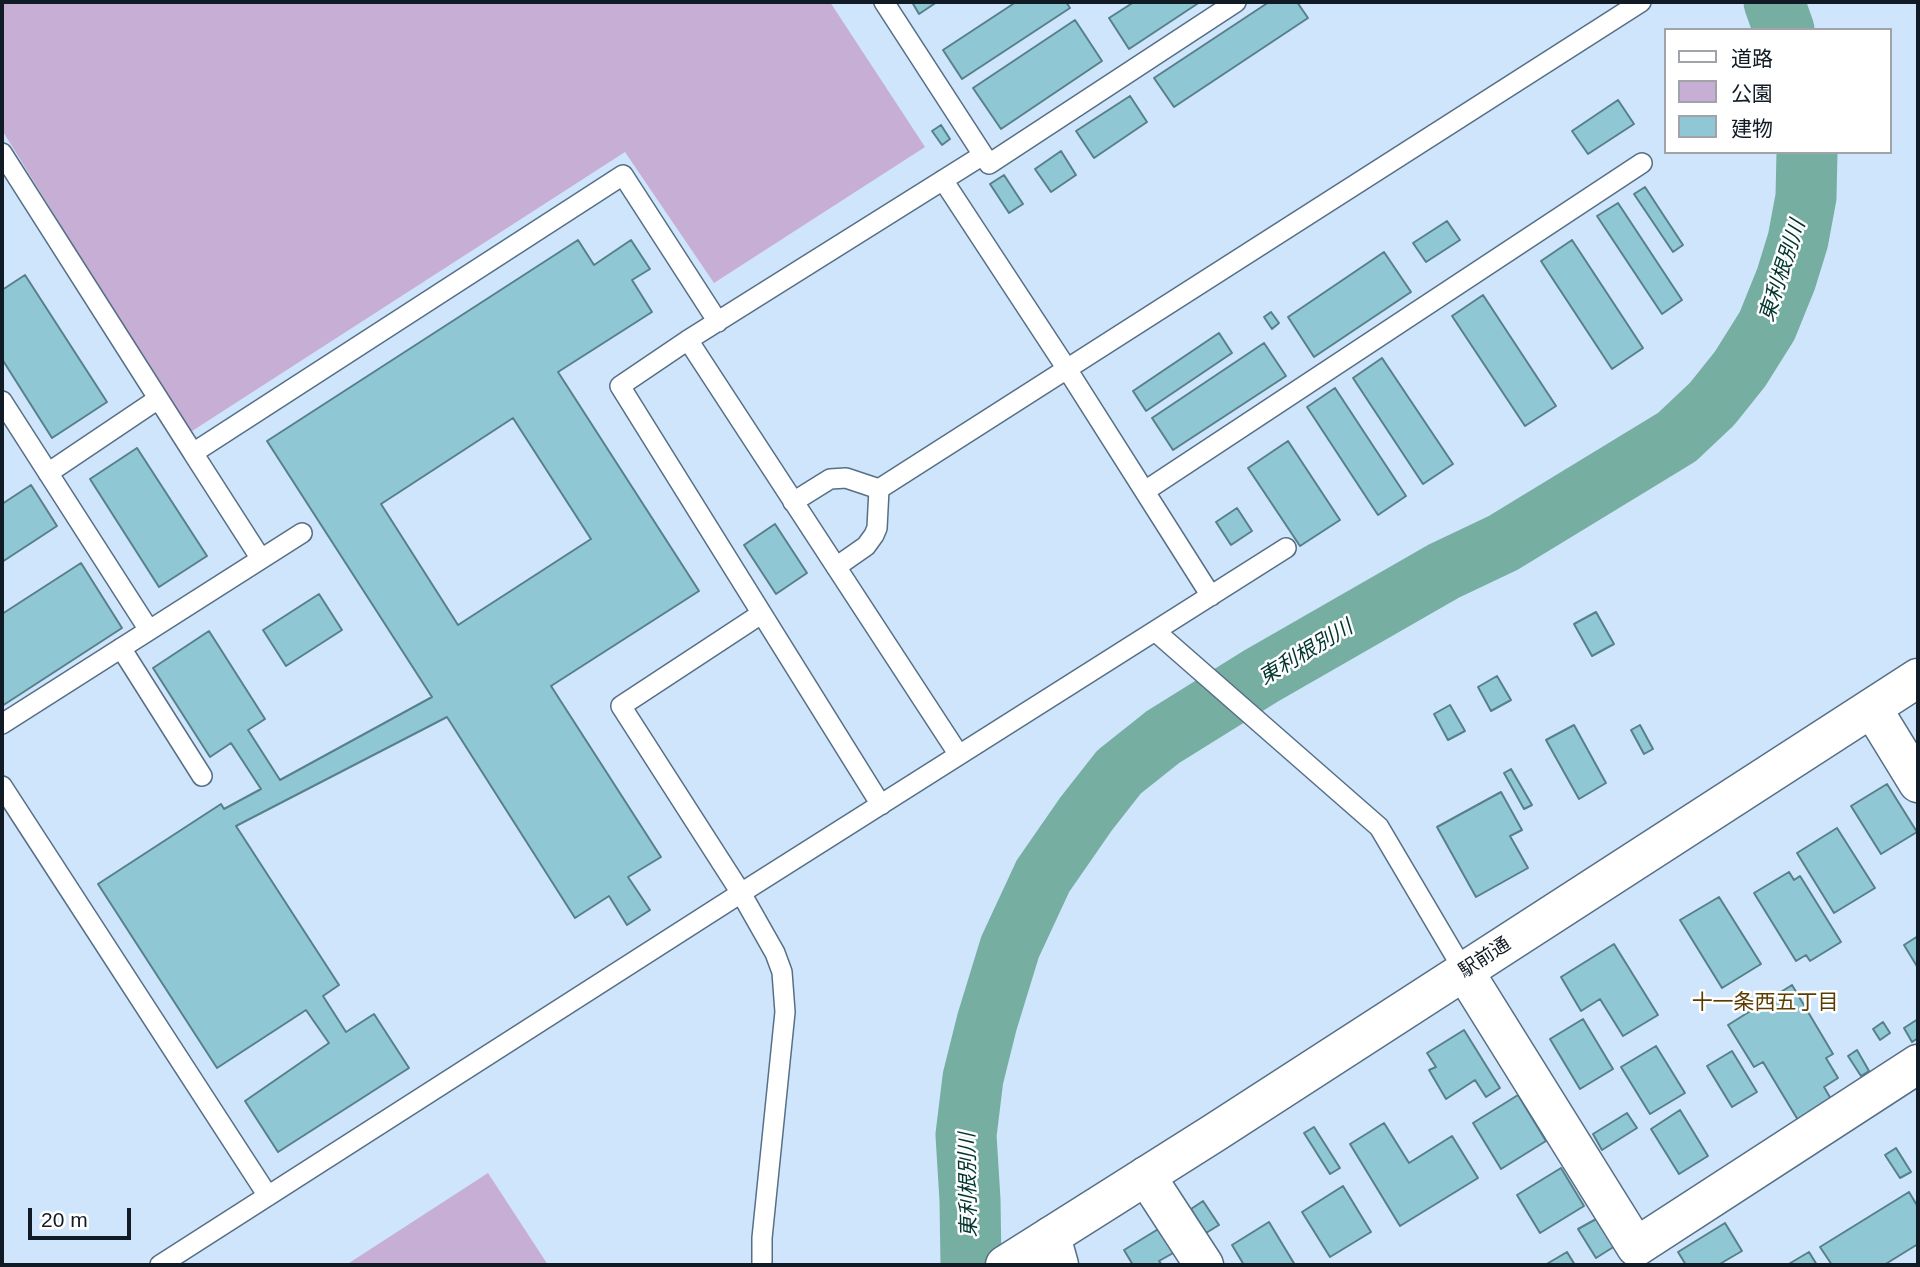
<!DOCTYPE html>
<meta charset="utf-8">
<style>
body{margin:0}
#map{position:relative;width:1920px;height:1267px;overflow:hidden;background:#cee5fb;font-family:Helvetica,"Noto Sans JP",sans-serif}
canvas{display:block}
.frame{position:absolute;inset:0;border:4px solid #111b25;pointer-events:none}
.legend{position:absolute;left:1664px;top:28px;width:228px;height:126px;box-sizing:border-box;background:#fff;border:2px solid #a0a4a8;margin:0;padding:9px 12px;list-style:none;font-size:21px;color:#111b25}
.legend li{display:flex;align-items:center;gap:14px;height:35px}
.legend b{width:35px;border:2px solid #a0a4a8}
.scale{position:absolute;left:28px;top:1208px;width:103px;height:32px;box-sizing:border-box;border:4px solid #111b25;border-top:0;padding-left:9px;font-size:21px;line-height:24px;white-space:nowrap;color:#111b25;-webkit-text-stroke:5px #fff;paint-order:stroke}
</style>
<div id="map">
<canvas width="1920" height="1267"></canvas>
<div class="frame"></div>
<ul class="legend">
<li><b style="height:9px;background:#fff"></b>道路</li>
<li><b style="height:19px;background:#c7aed4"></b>公園</li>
<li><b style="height:19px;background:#8fc8d4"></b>建物</li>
</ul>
<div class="scale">20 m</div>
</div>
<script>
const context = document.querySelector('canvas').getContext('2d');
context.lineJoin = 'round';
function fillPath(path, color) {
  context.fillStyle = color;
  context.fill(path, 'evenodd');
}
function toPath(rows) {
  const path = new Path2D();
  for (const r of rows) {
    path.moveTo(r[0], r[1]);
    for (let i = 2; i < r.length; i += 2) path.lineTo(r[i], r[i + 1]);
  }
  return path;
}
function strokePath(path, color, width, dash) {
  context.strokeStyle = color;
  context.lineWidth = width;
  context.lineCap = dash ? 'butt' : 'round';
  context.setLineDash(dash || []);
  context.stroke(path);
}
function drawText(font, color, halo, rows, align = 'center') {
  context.font = font + ' Helvetica,"Noto Sans JP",sans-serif';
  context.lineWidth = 5;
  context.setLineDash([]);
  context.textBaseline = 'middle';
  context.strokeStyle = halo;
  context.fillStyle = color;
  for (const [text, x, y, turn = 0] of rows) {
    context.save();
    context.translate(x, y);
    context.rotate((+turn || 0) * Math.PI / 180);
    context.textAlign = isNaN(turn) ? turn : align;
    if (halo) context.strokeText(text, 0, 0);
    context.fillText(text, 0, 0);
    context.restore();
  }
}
fillPath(toPath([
 [2,2,830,2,925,147,714,283,625,152,189,433,2,130],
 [488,1173,548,1265,346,1265]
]), '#c7aed4');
strokePath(toPath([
 [1774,2,1784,30],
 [971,1265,970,1200,966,1135,973,1078,987,1022,1010,947,1043,876,1086,814,1119,772,1163,737,1261,676,1444,571,1503,543,1677,437,1712,404,1740,369,1767,326,1786,279,1798,240,1806,197,1807,152]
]), '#76aea1', 61);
const building = toPath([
 [912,2,937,2,919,14,912,2],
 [1016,2,1066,2,1070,8,962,79,943,50,1016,2],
 [1134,2,1200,2,1129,49,1109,18,1134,2],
 [1269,2,1297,2,1308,18,1174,107,1154,78,1269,2],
 [1075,20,1102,61,1001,129,973,88,1075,20],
 [1130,96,1147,122,1094,158,1076,131,1130,96],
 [1618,100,1634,124,1588,154,1572,131,1618,100],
 [941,125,950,139,942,145,932,131,941,125],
 [1061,151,1076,175,1051,192,1035,169,1061,151],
 [1004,175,1023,204,1009,213,990,184,1004,175],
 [1645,187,1683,245,1673,252,1634,194,1645,187],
 [1618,203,1682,300,1662,314,1597,216,1618,203],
 [1447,221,1460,240,1426,262,1413,243,1447,221],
 [578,240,594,265,631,240,650,269,632,280,652,312,558,372,699,591,551,686,661,857,628,877,650,910,627,925,609,896,575,918,447,717,236,826,339,985,323,996,346,1032,374,1014,409,1068,278,1152,245,1101,329,1043,306,1010,217,1068,98,884,221,804,224,809,261,789,231,743,210,757,153,668,209,631,265,719,248,730,280,780,432,697,267,441,578,240],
 [513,418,591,539,458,625,381,504,513,418],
 [1572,240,1643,348,1612,369,1541,261,1572,240],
 [1384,252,1411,292,1314,357,1288,317,1384,252],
 [25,275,107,402,52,438,2,359,2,290,25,275],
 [1483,295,1556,406,1525,426,1452,316,1483,295],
 [1271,312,1279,323,1272,329,1264,317,1271,312],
 [1219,333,1232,353,1146,411,1133,391,1219,333],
 [1264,343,1286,376,1173,450,1152,418,1264,343],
 [1382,358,1453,464,1423,484,1353,378,1382,358],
 [1335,388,1406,496,1378,515,1307,407,1335,388],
 [1288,441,1340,520,1300,546,1248,468,1288,441],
 [137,448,207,556,159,587,90,479,137,448],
 [31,485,57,526,2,562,2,504,31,485],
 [1237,508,1252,531,1231,545,1216,522,1237,508],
 [775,524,807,573,776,594,744,545,775,524],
 [81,563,122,628,2,706,2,614,81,563],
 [319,594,342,630,286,666,263,630,319,594],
 [1596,612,1614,644,1592,656,1574,624,1596,612],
 [1497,676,1511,700,1491,711,1478,687,1497,676],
 [1450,705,1465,731,1448,740,1434,714,1450,705],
 [1574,725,1606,783,1579,799,1546,740,1574,725],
 [1640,725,1653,749,1644,754,1631,730,1640,725],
 [1511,769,1532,805,1524,809,1504,773,1511,769],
 [1887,784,1917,832,1881,854,1851,806,1887,784],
 [1501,792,1522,830,1510,836,1528,868,1476,897,1437,827,1501,792],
 [1837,828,1875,888,1834,913,1797,853,1837,828],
 [1789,872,1794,880,1800,876,1841,942,1810,961,1806,955,1796,961,1754,893,1789,872],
 [1719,897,1761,964,1722,988,1680,920,1719,897],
 [1918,936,1918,968,1904,945,1918,936],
 [1614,944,1658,1015,1623,1036,1600,999,1581,1011,1561,977,1614,944],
 [1792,985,1833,1054,1826,1058,1838,1078,1824,1087,1831,1099,1798,1120,1763,1062,1754,1067,1728,1025,1792,985],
 [1583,1019,1613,1069,1580,1089,1550,1039,1583,1019],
 [1918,1019,1918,1038,1912,1042,1904,1028,1918,1019],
 [1883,1022,1890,1033,1880,1040,1873,1029,1883,1022],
 [1464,1030,1500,1088,1486,1097,1475,1080,1446,1099,1429,1070,1436,1067,1427,1053,1464,1030],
 [1656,1046,1685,1093,1650,1114,1621,1067,1656,1046],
 [1857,1050,1869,1071,1861,1076,1848,1056,1857,1050],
 [1732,1051,1757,1092,1732,1107,1707,1066,1732,1051],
 [1518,1095,1546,1141,1501,1169,1473,1123,1518,1095],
 [1680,1110,1708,1156,1679,1174,1651,1129,1680,1110],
 [1627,1113,1637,1128,1602,1150,1593,1134,1627,1113],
 [1384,1123,1409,1163,1452,1136,1478,1178,1400,1226,1350,1144,1384,1123],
 [1314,1127,1340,1168,1330,1174,1304,1133,1314,1127],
 [1896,1148,1911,1172,1900,1178,1885,1155,1896,1148],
 [1561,1168,1584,1206,1540,1233,1517,1195,1561,1168],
 [1343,1186,1371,1232,1330,1257,1302,1212,1343,1186],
 [1909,1192,1918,1207,1918,1244,1884,1265,1832,1265,1820,1247,1909,1192],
 [1203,1201,1219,1225,1206,1233,1191,1209,1203,1201],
 [1598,1218,1615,1246,1596,1258,1578,1229,1598,1218],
 [1269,1222,1295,1265,1244,1265,1232,1245,1269,1222],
 [1725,1223,1742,1251,1718,1265,1686,1265,1678,1252,1725,1223],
 [1160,1228,1175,1252,1159,1261,1162,1265,1133,1265,1124,1250,1160,1228],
 [1567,1252,1575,1265,1545,1265,1567,1252],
 [1809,1252,1817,1265,1787,1265,1809,1252]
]);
fillPath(building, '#8fc8d4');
strokePath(building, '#578089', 2);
const service = toPath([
 [884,2,989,164,1236,2],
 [2,153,193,453],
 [943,180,1067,369,1211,596],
 [688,340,959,755],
 [2,401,149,630],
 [48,473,158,399],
 [879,489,1641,2],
 [1145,491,1642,163],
 [793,502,830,479,846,478,879,489],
 [261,559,193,453,623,175,718,322],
 [836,567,866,546,874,535,877,528,879,489],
 [761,614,621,706,741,893,775,953,782,972,785,1012,762,1238,762,1265],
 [1155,631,1379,827,1464,971],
 [121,648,202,776],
 [2,724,302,533],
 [2,786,268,1196],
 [881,805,620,386,688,340,983,155],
 [160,1265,741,893,1286,548]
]);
const minor = toPath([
 [1872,708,1918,783],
 [1464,971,1636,1247,1918,1064],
 [1146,1176,1204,1265],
 [1051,1236,1059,1265]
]);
const tertiary = toPath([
 [1005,1265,1214,1133,1918,678]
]);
strokePath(service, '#566f87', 22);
strokePath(minor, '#566f87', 41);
strokePath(tertiary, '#566f87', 41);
strokePath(service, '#fff', 19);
strokePath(minor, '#fff', 38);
strokePath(tertiary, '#fff', 38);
drawText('19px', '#111b25', '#fff', [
 ["駅前通",1485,958,-33]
]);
drawText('italic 21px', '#00352d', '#fff', [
 ["東利根別川",1783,271,-72],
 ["東利根別川",1306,653,-31],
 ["東利根別川",969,1185,-91]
]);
drawText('21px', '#5b3d01', '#fff', [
 ["十一条西五丁目",1765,1003]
]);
</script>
